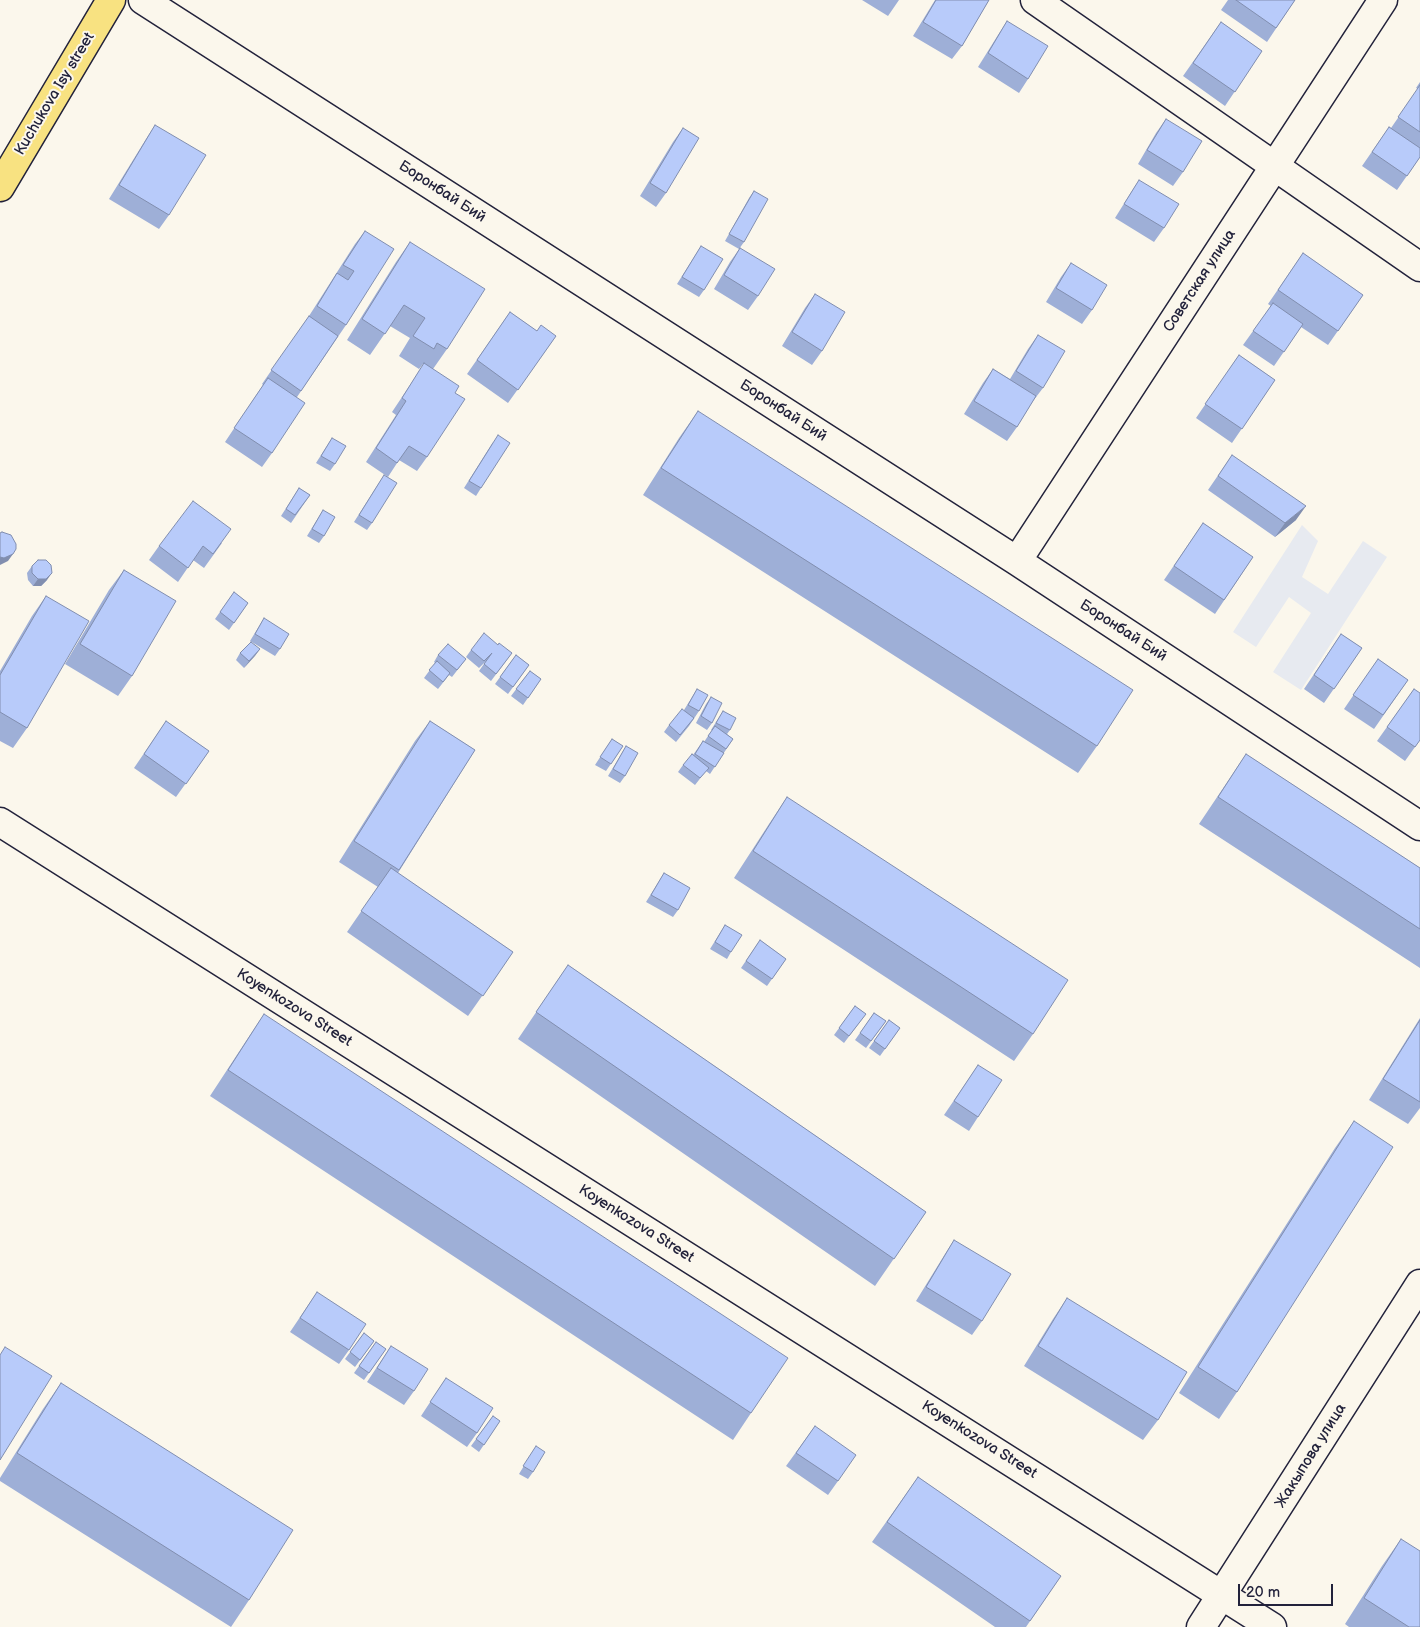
<!DOCTYPE html>
<meta charset="utf-8">
<style>
body{margin:0}
#map{position:relative;width:1420px;height:1627px;overflow:hidden;background:#fbf7ec;font-family:"Balsamiq Sans",sans-serif}
canvas{display:block}
.scale{position:absolute;left:1238px;top:1584px;width:95px;height:22px;box-sizing:border-box;border:2px solid #22223b;border-top:0;padding-left:6px;font-size:15px;line-height:18px;white-space:nowrap;color:#22223b;-webkit-text-stroke:4px #fbf7ec;paint-order:stroke}
</style>
<div id="map">
<canvas width="1420" height="1627"></canvas>
<div class="scale">20 m</div>
</div>
<script>
const context = document.querySelector('canvas').getContext('2d');
context.lineJoin = 'round';
function fillPath(path, color) {
  context.fillStyle = color;
  context.fill(path, 'evenodd');
}
function toPath(rows) {
  const path = new Path2D();
  for (const r of rows) {
    path.moveTo(r[0], r[1]);
    for (let i = 2; i < r.length; i += 2) path.lineTo(r[i], r[i + 1]);
  }
  return path;
}
function strokePath(path, color, width, dash) {
  context.strokeStyle = color;
  context.lineWidth = width;
  context.lineCap = dash ? 'butt' : 'round';
  context.setLineDash(dash || []);
  context.stroke(path);
}
function drawText(font, color, halo, rows, align = 'center') {
  context.font = font + ' "Balsamiq Sans",sans-serif';
  context.lineWidth = 4;
  context.setLineDash([]);
  context.textBaseline = 'middle';
  context.strokeStyle = halo;
  context.fillStyle = color;
  for (const [text, x, y, turn = 0] of rows) {
    context.save();
    context.translate(x, y);
    context.rotate((+turn || 0) * Math.PI / 180);
    context.textAlign = isNaN(turn) ? turn : align;
    if (halo) context.strokeText(text, 0, 0);
    context.fillText(text, 0, 0);
    context.restore();
  }
}
fillPath(toPath([
 [1302,525,1318,541,1302,577,1328,594,1363,541,1387,557,1301,690,1273,672,1311,613,1289,597,1256,647,1233,632]
]), '#e7eaf0');
const minor = toPath([
 [143,0,1017,561,1420,826],
 [1035,0,1420,267],
 [1017,561,1383,0],
 [0,822,1272,1627],
 [1201,1627,1420,1284]
]);
const major = toPath([
 [0,187,111,0]
]);
strokePath(minor, '#22223b', 31);
strokePath(major, '#22223b', 31);
strokePath(minor, '#fbf7ec', 28);
strokePath(major, '#f8e281', 28);
fillPath(toPath([
 [862,0,899,0,888,16],
 [935,0,989,0,962,46,952,59,913,36],
 [1228,0,1295,0,1267,42,1221,10],
 [1007,21,1028,79,1019,93,978,67,998,35],
 [1221,22,1262,51,1225,106,1183,76],
 [1420,82,1420,157,1397,190,1362,166,1389,127,1391,128,1418,89,1416,88],
 [1166,119,1183,172,1173,186,1138,164,1156,133],
 [155,125,169,215,159,229,109,199,146,139],
 [683,128,666,193,656,207,640,196,673,142],
 [1139,180,1164,228,1154,242,1115,218,1130,194],
 [754,191,744,242,739,249,725,241,749,198],
 [365,231,346,325,297,397,272,453,262,467,225,442,263,385,262,384,309,316,355,244],
 [410,242,447,349,433,369,455,393,427,457,417,471,399,460,388,477,366,462,396,415,392,412,424,364,423,364,419,369,399,356,410,338,390,326,370,355,347,340,396,262],
 [701,246,704,290,699,297,677,284],
 [740,248,758,296,748,310,714,289,730,262],
 [1303,253,1363,295,1328,345,1301,327,1274,366,1243,345,1271,306,1268,304],
 [1071,263,1092,310,1082,324,1046,302,1061,277],
 [815,294,822,351,812,365,782,346,805,308],
 [510,312,537,331,556,336,508,403,467,374],
 [1038,335,1043,388,1033,401,1017,427,1007,441,964,414,983,383,993,369,1010,379,1028,349],
 [1239,355,1275,380,1232,443,1196,418],
 [698,411,1097,746,1078,773,643,495,679,438],
 [332,438,335,464,330,471,316,463],
 [493,442,481,488,476,496,464,488],
 [1232,455,1296,520,1275,537,1208,490],
 [384,475,372,523,367,530,354,522],
 [299,488,310,495,291,523,281,516],
 [323,510,324,536,319,543,307,536],
 [1203,523,1253,557,1215,614,1164,580],
 [222,543,204,568,193,560,178,582,149,560,159,546],
 [32,566,47,580,41,586,33,586,28,580,27,573],
 [124,570,132,676,118,696,65,664,109,590],
 [234,592,248,603,229,630,215,619],
 [46,596,27,728,13,748,0,741,0,671,32,616],
 [264,618,280,649,275,656,250,641],
 [1341,634,1362,648,1324,703,1304,689],
 [498,645,512,653,491,681,479,671,486,661,479,668,466,657,471,650],
 [260,649,244,668,236,660,240,653],
 [438,655,466,659,452,677,449,675,438,689,424,678,435,663,434,662],
 [516,655,529,665,508,694,495,684],
 [1378,659,1408,680,1374,729,1344,709],
 [530,671,541,679,523,705,511,696],
 [697,689,699,711,689,726,676,742,664,732,669,725,684,710],
 [1414,689,1420,740,1405,761,1377,741],
 [711,697,712,723,707,730,696,723,706,704],
 [723,711,730,730,727,734,733,739,710,774,706,771,695,785,678,772,683,765,693,755,703,741,704,742,712,730,711,730],
 [166,721,209,751,176,797,134,768],
 [430,721,475,750,398,873,513,952,468,1016,347,932,378,887,339,862,415,741],
 [612,739,623,746,606,771,595,765],
 [626,746,625,776,620,783,608,776],
 [1246,754,1420,868,1420,968,1199,824],
 [787,797,1033,1034,1014,1061,734,878,769,824],
 [664,873,678,910,673,917,646,902],
 [725,925,731,952,727,959,710,949],
 [760,940,786,959,767,986,741,968],
 [568,965,926,1212,875,1286,518,1039],
 [855,1006,866,1014,844,1043,834,1035],
 [874,1013,886,1021,866,1048,855,1040],
 [264,1014,751,1413,733,1440,210,1096,246,1041],
 [1420,1018,1420,1108,1408,1124,1369,1100],
 [889,1020,900,1028,880,1056,869,1048],
 [978,1065,978,1117,969,1131,944,1115],
 [1354,1121,1237,1392,1219,1419,1179,1393,1335,1148],
 [954,1240,982,1321,972,1335,916,1301,945,1254],
 [317,1292,349,1350,339,1364,290,1332],
 [1067,1298,1158,1420,1143,1440,1024,1366,1053,1319],
 [364,1333,374,1341,355,1367,345,1359],
 [376,1342,386,1349,364,1380,354,1373],
 [391,1346,414,1391,404,1405,367,1382],
 [446,1378,477,1433,467,1447,421,1416],
 [61,1383,249,1600,231,1627,0,1481,0,1478,43,1409],
 [493,1416,500,1421,479,1452,471,1446],
 [815,1426,838,1481,828,1495,786,1466],
 [536,1446,533,1472,528,1479,519,1474],
 [918,1477,1061,1576,1026,1627,995,1627,872,1542],
 [1401,1539,1420,1627,1349,1627,1345,1624,1382,1566]
]), '#9eafd7');
fillPath(toPath([
 [1306,506,1296,520,1275,537,1285,523],
 [13,554,8,561,0,565,0,557],
 [52,573,47,580,41,586,33,586,38,579],
 [260,649,255,656,244,668,249,661]
]), '#818eaf');
const building = toPath([
 [936,0,989,0,962,46,923,22,936,0],
 [1236,0,1295,0,1276,28,1236,0],
 [1007,21,1048,46,1028,79,988,53,1007,21],
 [1221,22,1262,51,1235,92,1193,63,1221,22],
 [1420,85,1420,132,1398,117,1420,85],
 [1166,119,1202,141,1183,172,1147,150,1166,119],
 [155,125,206,155,169,215,119,185,155,125],
 [1389,127,1420,148,1420,157,1407,176,1372,152,1389,127],
 [683,128,699,138,666,193,650,183,683,128],
 [1139,180,1179,204,1164,228,1124,204,1139,180],
 [754,191,768,199,744,242,729,234,754,191],
 [365,231,394,249,346,325,317,306,337,273,348,280,354,271,343,265,365,231],
 [410,242,485,289,447,349,437,343,434,349,413,336,425,318,404,305,385,334,362,319,410,242],
 [701,246,723,259,704,290,682,277,701,246],
 [740,248,775,269,758,296,724,275,740,248],
 [1303,253,1363,295,1338,331,1278,290,1303,253],
 [1071,263,1107,285,1092,310,1056,288,1071,263],
 [815,294,845,312,822,351,792,332,815,294],
 [1273,303,1303,324,1284,352,1253,331,1273,303],
 [510,312,537,331,541,325,556,336,518,390,477,360,510,312],
 [309,316,338,336,301,391,271,370,309,316],
 [1038,335,1065,351,1043,388,1016,371,1038,335],
 [1239,355,1275,380,1242,429,1205,404,1239,355],
 [424,363,459,386,455,393,465,399,427,457,409,446,397,463,376,448,406,401,402,398,424,363],
 [993,369,1036,396,1017,427,974,401,993,369],
 [268,378,305,403,272,453,234,428,268,378],
 [698,411,1133,690,1097,746,661,468,698,411],
 [498,435,510,443,481,488,469,481,498,435],
 [332,438,346,446,335,464,321,456,332,438],
 [1232,455,1306,506,1285,523,1218,476,1232,455],
 [384,475,397,483,372,523,359,515,384,475],
 [299,488,310,495,295,515,286,509,299,488],
 [193,501,231,529,213,554,203,546,188,568,159,546,193,501],
 [323,510,335,517,324,536,312,529,323,510],
 [1203,523,1253,557,1224,600,1174,566,1203,523],
 [2,532,11,535,16,544,16,549,13,554,4,558,0,557,0,533,2,532],
 [38,560,46,560,51,565,52,573,46,579,38,579,32,573,32,566,38,560],
 [124,570,176,601,132,676,80,644,124,570],
 [234,592,248,603,234,623,220,612,234,592],
 [46,596,89,621,27,728,0,712,0,675,46,596],
 [264,618,289,634,280,649,255,634,264,618],
 [484,633,498,645,499,643,512,653,496,674,484,664,492,653,484,661,471,650,484,633],
 [1341,634,1362,648,1334,689,1314,675,1341,634],
 [251,642,260,649,249,661,240,653,251,642],
 [448,644,466,659,457,670,438,655,448,644],
 [516,655,529,665,513,687,500,677,516,655],
 [1378,659,1408,680,1383,715,1353,695,1378,659],
 [437,661,450,673,443,682,429,670,437,661],
 [530,671,541,679,528,698,516,689,530,671],
 [697,689,708,695,699,711,688,705,697,689],
 [1414,689,1420,693,1420,740,1415,747,1387,727,1414,689],
 [711,697,722,703,712,723,701,716,711,697],
 [682,709,694,718,680,735,669,725,682,709],
 [723,711,736,718,730,730,716,723,723,711],
 [166,721,209,751,186,784,144,754,166,721],
 [430,721,475,750,399,870,354,841,430,721],
 [715,726,733,739,726,749,708,736,715,726],
 [612,739,623,746,611,764,600,757,612,739],
 [703,741,724,753,715,767,695,754,703,741],
 [626,746,638,753,625,776,613,769,626,746],
 [692,754,709,768,700,778,683,765,692,754],
 [1246,754,1420,868,1420,929,1218,797,1246,754],
 [787,797,1068,980,1033,1034,753,851,787,797],
 [391,868,513,952,483,996,361,911,391,868],
 [664,873,690,888,678,910,651,895,664,873],
 [725,925,742,935,731,952,715,942,725,925],
 [760,940,786,959,772,979,746,961,760,940],
 [568,965,926,1212,894,1259,536,1012,568,965],
 [855,1006,866,1014,849,1036,839,1028,855,1006],
 [874,1013,886,1021,871,1041,860,1033,874,1013],
 [264,1014,788,1358,751,1413,228,1070,264,1014],
 [889,1020,900,1028,885,1049,874,1041,889,1020],
 [1420,1020,1420,1102,1383,1079,1420,1020],
 [978,1065,1002,1080,978,1117,954,1101,978,1065],
 [1354,1121,1393,1147,1237,1392,1198,1367,1354,1121],
 [954,1240,1011,1274,982,1321,926,1287,954,1240],
 [317,1292,366,1324,349,1350,300,1318,317,1292],
 [1067,1298,1187,1372,1158,1420,1038,1346,1067,1298],
 [364,1333,374,1341,360,1360,350,1352,364,1333],
 [376,1342,386,1349,369,1373,359,1366,376,1342],
 [391,1346,428,1369,414,1391,377,1368,391,1346],
 [5,1347,52,1376,0,1460,0,1355,5,1347],
 [446,1378,493,1408,477,1433,430,1402,446,1378],
 [61,1383,293,1530,249,1600,17,1453,61,1383],
 [493,1416,500,1421,484,1445,476,1439,493,1416],
 [815,1426,856,1455,838,1481,796,1453,815,1426],
 [536,1446,545,1452,533,1472,523,1466,536,1446],
 [918,1477,1061,1576,1030,1621,887,1522,918,1477],
 [1401,1539,1420,1551,1420,1627,1409,1627,1364,1598,1401,1539]
]);
fillPath(building, '#b8cbfa');
strokePath(building, '#818eaf', 1);
drawText('15px', '#22223b', '#fbf7ec', [
 ["Kuchukova Isy street",55,94,-59],
 ["Боронбай Бий",442,192,33],
 ["Советская улица",1200,281,-57],
 ["Боронбай Бий",783,411,33],
 ["Боронбай Бий",1123,631,33],
 ["Koyenkozova Street",294,1008,32],
 ["Koyenkozova Street",636,1224,32],
 ["Koyenkozova Street",979,1440,32],
 ["Жакыпова улица",1311,1456,-58]
]);
</script>
